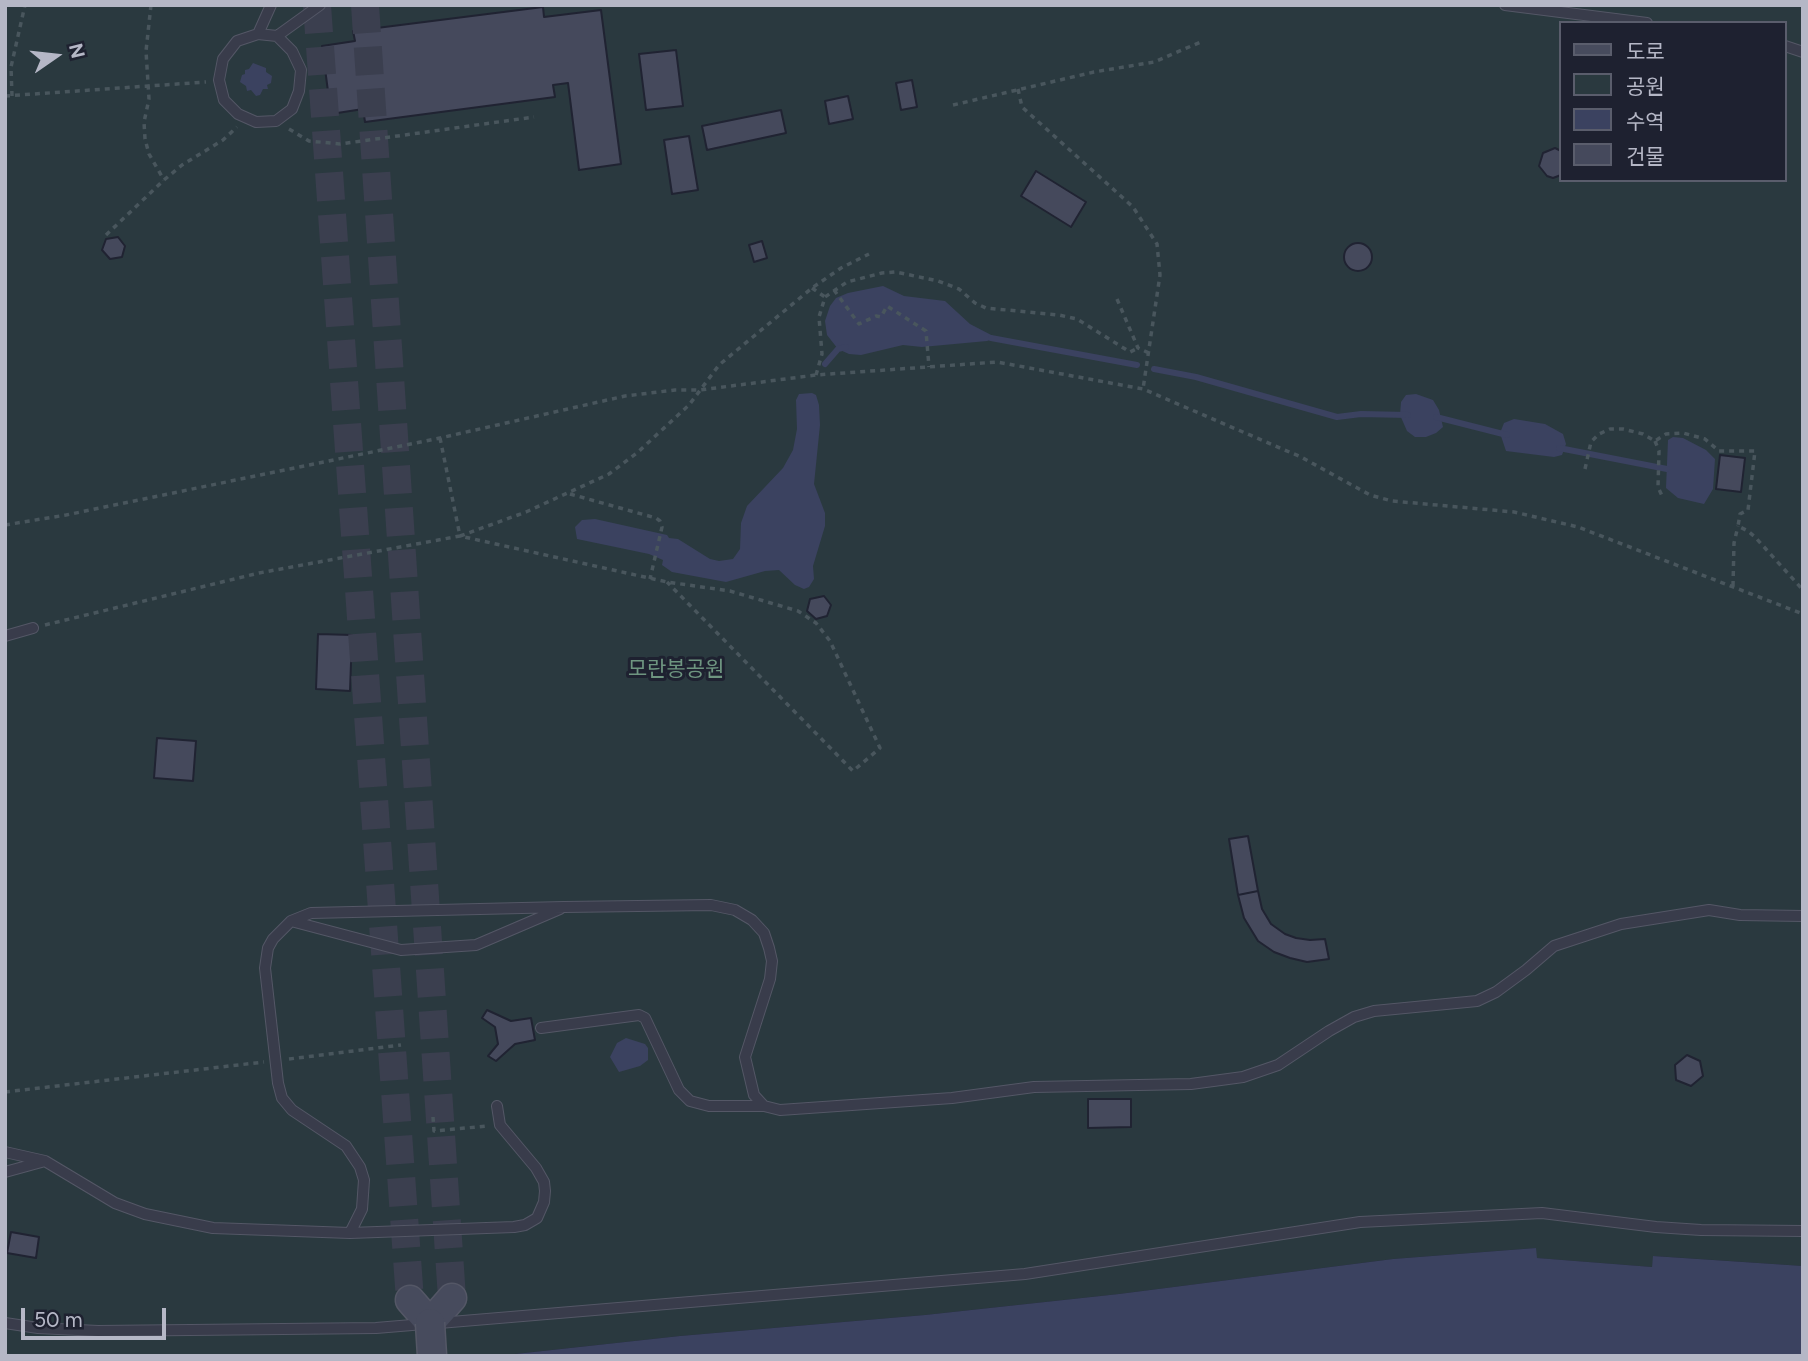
<!DOCTYPE html>
<meta charset="utf-8">
<style>
body{margin:0}
#map{position:relative;width:1808px;height:1361px;overflow:hidden;background:#252a3a;font-family:Figtree,"Noto Sans KR",sans-serif}
canvas{display:block}
.frame{position:absolute;inset:0;border:7px solid #b5b7c6;pointer-events:none}
.legend{position:absolute;left:1559px;top:21px;width:228px;height:161px;box-sizing:border-box;background:#1e2130;border:2px solid #5a5d6c;margin:0;padding:9px 12px;list-style:none;font-size:21px;color:#b5b7c6}
.legend li{display:flex;align-items:center;gap:14px;height:35px}
.legend b{width:35px;border:2px solid #5a5d6c}
.north{position:absolute;left:21px;top:21px;width:70px;height:70px;-webkit-text-stroke:5px #1e2130;paint-order:stroke;rotate:76deg;font-size:19px;font-weight:700;line-height:28px;text-align:center;color:#b5b7c6}
.north::after{content:'';display:block;margin:auto;width:24px;height:32px;background:#b5b7c6;clip-path:polygon(50% 0,100% 100%,50% 72%,0 100%)}
.scale{position:absolute;left:21px;top:1308px;width:145px;height:32px;box-sizing:border-box;border:4px solid #b5b7c6;border-top:0;padding-left:9px;font-size:21px;line-height:24px;white-space:nowrap;color:#b5b7c6;-webkit-text-stroke:5px #1e2130;paint-order:stroke}
</style>
<div id="map">
<canvas width="1808" height="1361"></canvas>
<div class="frame"></div>
<ul class="legend">
<li><b style="height:9px;background:#474b5d"></b>도로</li>
<li><b style="height:19px;background:#2a393f"></b>공원</li>
<li><b style="height:19px;background:#3b4260"></b>수역</li>
<li><b style="height:19px;background:#45495c"></b>건물</li>
</ul>
<div class="north">N</div>
<div class="scale">50 m</div>
</div>
<script>
const context = document.querySelector('canvas').getContext('2d');
context.lineJoin = 'round';
function fillPath(path, color) {
  context.fillStyle = color;
  context.fill(path, 'evenodd');
}
function toPath(rows) {
  const path = new Path2D();
  for (const r of rows) {
    if (r.length === 3) {
      path.moveTo(r[0] + r[2], r[1]);
      path.arc(r[0], r[1], r[2], 0, 2 * Math.PI);
      continue;
    }
    path.moveTo(r[0], r[1]);
    for (let i = 2; i < r.length; i += 2) path.lineTo(r[i], r[i + 1]);
  }
  return path;
}
function strokePath(path, color, width, dash) {
  context.strokeStyle = color;
  context.lineWidth = width;
  context.lineCap = dash ? 'butt' : 'round';
  context.setLineDash(dash || []);
  context.stroke(path);
}
function drawText(font, color, halo, rows, align = 'center') {
  context.font = font + ' Figtree,"Noto Sans KR",sans-serif';
  context.lineWidth = 6;
  context.setLineDash([]);
  context.textBaseline = 'middle';
  context.strokeStyle = halo;
  context.fillStyle = color;
  for (const [text, x, y, turn = 0] of rows) {
    context.save();
    context.translate(x, y);
    context.rotate((+turn || 0) * Math.PI / 180);
    context.textAlign = isNaN(turn) ? turn : align;
    if (halo) context.strokeText(text, 0, 0);
    context.fillText(text, 0, 0);
    context.restore();
  }
}
fillPath(toPath([
 [5,5,1803,5,1803,1266,1654,1256,1652,1267,1536,1258,1536,1248,1393,1259,1119,1294,925,1315,680,1336,497,1356,5,1356],
 [1561,23,1785,23,1785,180,1561,180]
]), '#2a393f');
fillPath(toPath([
 [253,63,266,68,266,72,272,76,271,83,267,85,268,89,263,89,260,95,256,96,251,90,247,91,246,86,240,82,242,75,245,74,245,70,249,69],
 [883,286,904,296,945,301,970,324,997,338,987,341,922,347,903,345,861,355,849,354,838,349,827,335,825,321,830,306,836,298,848,293],
 [812,393,816,395,819,405,820,425,814,484,825,513,825,526,813,566,814,579,809,587,804,589,795,585,779,570,765,571,726,582,672,572,662,565,663,560,649,554,577,539,575,527,582,520,595,519,667,535,669,538,678,539,710,559,719,561,733,559,740,549,741,523,747,506,783,468,793,450,797,429,796,400,799,394],
 [1416,394,1433,400,1439,410,1443,427,1436,433,1426,437,1415,437,1407,431,1400,415,1401,402,1406,395],
 [1514,419,1545,424,1563,434,1566,444,1562,455,1554,457,1506,451,1500,433,1504,423],
 [1673,437,1683,438,1706,450,1715,459,1713,489,1704,504,1678,498,1666,488,1668,440],
 [626,1038,645,1044,648,1048,648,1060,640,1066,619,1072,610,1057,617,1043],
 [1536,1248,1537,1258,1652,1267,1653,1256,1803,1266,1803,1356,497,1356,680,1336,925,1315,1119,1294,1393,1259]
]), '#3b4260');
strokePath(toPath([
 [991,338,1137,365],
 [825,364,838,349,846,347],
 [1154,369,1196,377,1337,417,1361,414,1408,415],
 [1436,417,1507,435],
 [1559,448,1667,469]
]), '#3b4260', 6);
const building = toPath([
 [543,7,544,17,601,10,621,164,579,170,568,83,553,85,555,97,365,122,363,109,331,114,322,46,355,41,353,31,543,7],
 [676,50,683,106,646,110,639,54,676,50],
 [912,80,917,107,901,110,896,83,912,80],
 [848,96,853,119,829,124,825,101,848,96],
 [781,110,786,133,707,150,702,126,781,110],
 [689,136,698,190,672,194,664,140,689,136],
 [1555,148,1561,151,1561,175,1553,178,1547,176,1539,166,1543,153,1555,148],
 [1036,171,1086,202,1071,227,1021,196,1036,171],
 [118,237,125,246,122,257,110,259,102,250,106,239,118,237],
 [762,241,767,258,754,262,749,245,762,241],
 [1358,257,14],
 [1720,455,1745,458,1741,492,1716,489,1720,455],
 [824,596,831,605,827,616,816,619,807,611,810,599,824,596],
 [318,634,352,635,350,691,316,689,318,634],
 [157,738,196,741,193,781,154,778,157,738],
 [1248,836,1258,891,1238,895,1229,839,1248,836],
 [1258,891,1262,909,1271,924,1285,934,1296,938,1310,940,1325,939,1329,959,1307,962,1290,958,1274,952,1258,941,1244,918,1238,895,1258,891],
 [487,1010,511,1021,531,1018,535,1040,515,1044,496,1061,488,1056,498,1044,495,1027,482,1018,487,1010],
 [1687,1055,1700,1061,1703,1076,1691,1086,1676,1080,1675,1065,1687,1055],
 [1088,1099,1131,1099,1131,1127,1088,1128,1088,1099],
 [11,1232,39,1237,36,1258,7,1253,11,1232]
]);
fillPath(building, '#45495c');
strokePath(building, '#202332', 2);
strokePath(toPath([
 [317,5,410,1300],
 [365,5,452,1298]
]), '#3b3f4f', 28, [28, 14]);
const lane = toPath([
 [1505,5,1647,23],
 [258,34,277,36,292,51,301,70,299,91,292,109,276,121,256,122,238,114,224,100,219,80,223,59,237,41,258,34,271,5],
 [277,36,320,5],
 [1785,46,1803,52],
 [5,636,33,628],
 [291,921,311,913,564,907,711,905,735,910,752,920,764,933,769,948,772,961,770,979,745,1057,754,1095,764,1106,780,1110,952,1098,1034,1087,1191,1084,1243,1077,1278,1065,1329,1031,1354,1017,1374,1011,1477,1001,1496,992,1526,970,1554,946,1621,924,1709,910,1740,915,1803,916],
 [541,1028,639,1015,645,1018,679,1090,690,1101,709,1106,764,1106],
 [5,1152,45,1161,115,1203,145,1214,213,1228,350,1233,514,1227,525,1225,537,1218,544,1202,545,1191,544,1182,536,1168,500,1125,497,1106],
 [5,1172,45,1161],
 [350,1233,362,1209,364,1180,360,1167,346,1146,292,1110,282,1098,278,1083,265,968,268,948,273,939,291,921,401,950,476,945,560,909],
 [5,1323,38,1328,98,1331,376,1328,424,1324],
 [439,1323,1025,1274,1360,1222,1542,1213,1656,1227,1701,1230,1803,1231]
]);
const secondary = toPath([
 [410,1300,430,1323,452,1298]
]);
strokePath(lane, '#545766', 12);
strokePath(secondary, '#545766', 31);
strokePath(toPath([
 [151,5,146,51,149,99,144,122,145,139,149,154,164,180],
 [1018,89,1022,107,1133,207,1157,244,1160,275,1143,389],
 [5,96,206,82],
 [12,96,11,67,25,5],
 [953,105,1094,72,1154,62,1203,41],
 [289,129,309,141,340,144,534,117],
 [106,235,164,180,182,165,223,140,237,127],
 [812,288,825,297],
 [834,290,859,324,876,316,881,317,887,306,926,331,929,367],
 [1117,299,1138,348,1149,353],
 [816,375,822,354,819,317,825,297,847,282,882,273,896,272,938,281,959,289,975,303,986,308,1059,315,1077,319,1130,352,1138,348],
 [440,438,460,536,526,512,609,474,638,452,689,405,719,365,812,288,841,268,869,254],
 [1655,441,1659,451,1658,487,1663,498],
 [1585,469,1591,442,1599,434,1610,429,1623,429,1643,434,1655,441,1666,434,1683,433,1705,439,1719,451,1755,451,1748,510,1740,514,1738,526,1748,531,1755,537,1803,590],
 [570,494,656,518,660,521,662,527,650,579],
 [5,525,66,515,440,438,625,396,675,390,700,390,816,375,997,362,1143,389,1301,457,1370,495,1392,501,1514,512,1578,527,1803,614],
 [1733,586,1734,543,1738,526],
 [45,625,259,573,460,536,667,582,730,591,798,611,816,623,830,641,880,748,853,771,667,582],
 [289,1059,401,1045],
 [5,1092,264,1062],
 [433,1117,434,1131,487,1126]
]), '#49565d', 3.5, [5, 5]);
strokePath(lane, '#393c4b', 10);
strokePath(secondary, '#474b5d', 28);
const secondaryBridge = toPath([
 [430,1323,432,1356]
]);
strokePath(secondaryBridge, '#545766', 31, []);
strokePath(secondaryBridge, '#474b5d', 28);
drawText('21px', '#6e9580', '#1e2130', [
 ["모란봉공원",676,670]
]);
</script>
